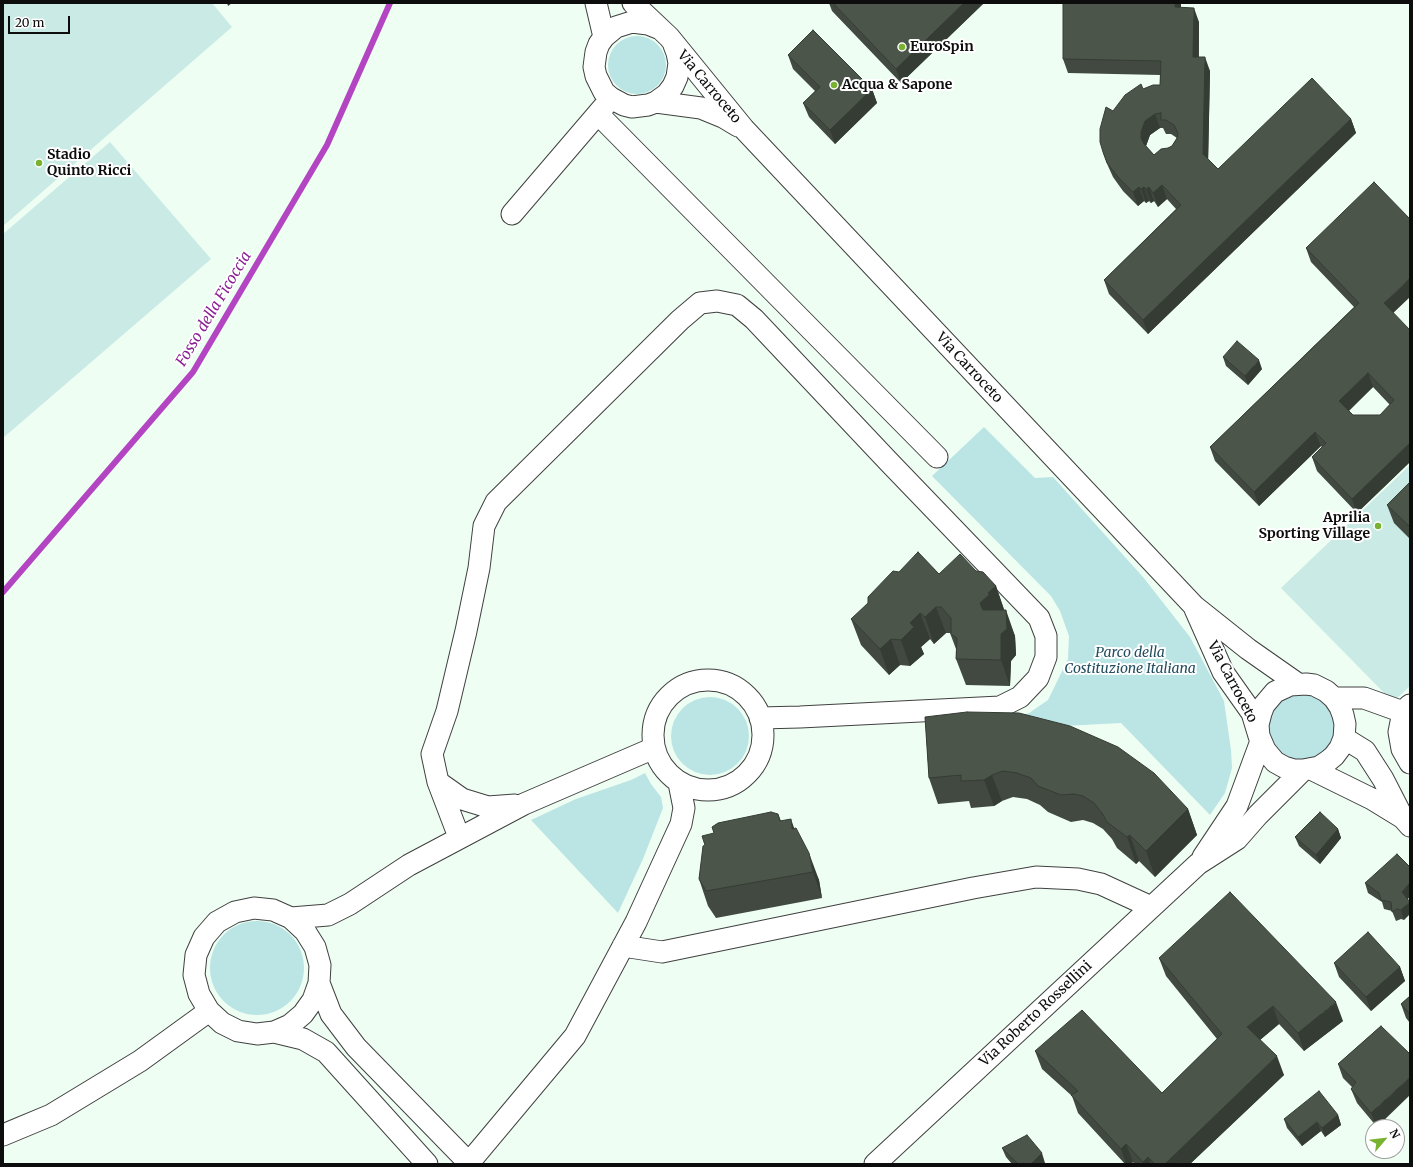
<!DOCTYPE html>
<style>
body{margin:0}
#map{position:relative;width:1413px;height:1167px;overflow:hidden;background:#eefef3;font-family:Merriweather,serif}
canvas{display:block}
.frame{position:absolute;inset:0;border:4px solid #0d0d0d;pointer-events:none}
.north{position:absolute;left:1365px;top:1119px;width:40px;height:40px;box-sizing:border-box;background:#fff;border:1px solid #9e9e9e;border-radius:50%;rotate:62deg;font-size:11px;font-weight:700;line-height:16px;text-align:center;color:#0d0d0d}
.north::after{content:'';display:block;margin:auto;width:14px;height:18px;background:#79b131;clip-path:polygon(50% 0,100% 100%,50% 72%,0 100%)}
.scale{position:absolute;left:8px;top:16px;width:62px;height:18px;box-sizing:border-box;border:2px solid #0d0d0d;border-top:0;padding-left:5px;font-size:12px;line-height:14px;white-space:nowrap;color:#0d0d0d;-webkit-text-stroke:3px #fff;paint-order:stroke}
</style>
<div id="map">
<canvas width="1413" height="1167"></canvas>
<div class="frame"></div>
<div class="north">N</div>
<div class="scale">20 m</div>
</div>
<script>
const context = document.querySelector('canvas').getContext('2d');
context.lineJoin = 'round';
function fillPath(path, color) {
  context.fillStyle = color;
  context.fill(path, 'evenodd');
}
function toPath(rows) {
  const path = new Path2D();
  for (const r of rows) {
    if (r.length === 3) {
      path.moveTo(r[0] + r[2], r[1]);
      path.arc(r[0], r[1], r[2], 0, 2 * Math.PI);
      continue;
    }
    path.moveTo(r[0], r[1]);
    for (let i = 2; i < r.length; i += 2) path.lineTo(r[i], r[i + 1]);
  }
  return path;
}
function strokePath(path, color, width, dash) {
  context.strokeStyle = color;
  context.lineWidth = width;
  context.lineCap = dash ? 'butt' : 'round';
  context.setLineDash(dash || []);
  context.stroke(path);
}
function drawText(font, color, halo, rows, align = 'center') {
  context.font = font + ' Merriweather,serif';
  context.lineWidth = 4;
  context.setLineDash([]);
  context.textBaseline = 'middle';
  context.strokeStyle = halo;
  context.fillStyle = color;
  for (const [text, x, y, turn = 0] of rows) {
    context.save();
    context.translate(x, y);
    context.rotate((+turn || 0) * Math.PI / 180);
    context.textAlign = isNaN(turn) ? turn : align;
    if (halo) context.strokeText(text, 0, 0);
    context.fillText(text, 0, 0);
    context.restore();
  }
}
fillPath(toPath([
 [637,65,29],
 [984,427,1035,478,1053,477,1143,577,1190,637,1224,701,1231,750,1232,768,1225,793,1210,815,1121,723,1007,729,1006,720,1029,713,1048,700,1068,659,1069,636,1060,611,1051,596,932,476],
 [1282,688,1334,698,1340,748,1294,770,1258,725],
 [710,736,39],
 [645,773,651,784,661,797,663,808,643,859,618,913,531,820,576,799,631,780],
 [257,968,47]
]), '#bbe5e4');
fillPath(toPath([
 [3,3,212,3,232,27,3,226],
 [110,142,211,259,3,438,3,234],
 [1410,465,1410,686,1393,702,1281,588]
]), '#c9eae5');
strokePath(toPath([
 [3,592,193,372,327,145,390,3]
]), '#b344c2', 6);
const minor = toPath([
 [596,3,604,37],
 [633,3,669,37,744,129,1194,606,1248,649,1298,684],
 [658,28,648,24,632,22,616,27,604,37,599,44,596,52,594,67,596,76,604,92,611,98,624,105,632,107,648,105,656,102,667,94,673,86,677,77,679,63,677,53,674,45],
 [656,102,701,108,723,117,738,126],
 [598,114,937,457],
 [512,214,607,103],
 [1195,609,1223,672,1252,713,1259,736,1265,750,1275,762,1284,767,1294,770,1303,770,1319,767,1328,761,1334,756,1340,748,1344,738,1345,724,1343,715,1340,707,1334,698,1326,691,1314,685,1306,684,1290,685,1275,692,1264,705,1261,713,1258,725,1259,736],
 [708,735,55],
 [1334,698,1364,698,1403,712],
 [1410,705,1403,712,1399,732,1402,749,1410,763],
 [1344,738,1365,751,1383,779,1403,818],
 [1311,769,1372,799,1403,818,1410,826],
 [438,782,462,799,488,807,515,805],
 [459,837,438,782,432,754,447,711,466,631,479,568,484,526,496,502,680,320,700,303,717,301,737,305,754,319,888,461,1039,618,1046,636,1046,657,1038,678,1020,697,1000,707,800,717,760,718],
 [1203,857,1237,806,1261,741],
 [291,918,328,915,350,904,409,865,524,804,654,748],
 [623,946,662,952,973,888,1036,877,1078,879,1101,884,1151,907],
 [319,983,331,1014,356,1047,470,1164],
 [274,1032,290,1025,303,1014,313,1000,319,983,320,965,315,947,305,931,291,918,273,910,254,908,235,912,217,922,204,937,196,955,194,975,199,994,209,1011,222,1023,238,1031,257,1034,274,1032,303,1039,326,1052,427,1164],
 [3,1135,51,1115,140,1061,209,1011],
 [468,1164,575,1036,636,922,681,824,684,808,679,783],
 [875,1164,1198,864,1237,839,1258,815,1303,770]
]);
strokePath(minor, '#404040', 23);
strokePath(minor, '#fff', 21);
fillPath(toPath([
 [829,3,984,3,901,83,832,11],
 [1181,3,1181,8,1199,22,1199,57,1210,71,1208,159,1218,169,1351,119,1356,133,1148,334,1109,294,1104,280,1176,209,1167,199,1158,207,1154,201,1151,203,1149,201,1146,203,1144,201,1138,206,1123,191,1113,177,1108,166,1103,152,1113,111,1143,89,1160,85,1160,75,1068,73,1063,59],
 [1160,128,1163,128,1166,134,1171,134,1177,138,1172,146,1154,155,1146,146,1150,135],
 [788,55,872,89,877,103,835,144,809,117,803,103,815,91,793,69],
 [1306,248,1393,313,1410,462,1357,513,1317,471,1312,457,1322,447,1321,446,1259,506,1215,461,1210,447,1354,307,1311,262],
 [1373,387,1390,405,1380,415,1353,415,1349,411],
 [1223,357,1262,369,1248,385,1226,366],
 [1410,482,1410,539,1394,523,1387,505],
 [976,571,996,586,1004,610,1015,636,1016,655,1011,661,1010,686,966,685,956,659,956,649,950,633,946,633,934,644,930,639,921,647,924,654,910,666,900,665,889,675,861,645,851,619,939,574],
 [925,717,1188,809,1197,835,1155,877,1139,861,1136,864,1117,848,1112,839,1103,829,1093,823,1083,820,1071,822,1048,812,1040,805,1027,799,1013,797,1002,801,994,806,971,808,969,801,938,804,929,778],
 [778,814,781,821,794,828,819,880,822,898,716,918,708,906,699,879,705,845],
 [1338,829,1341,838,1320,864,1299,846,1295,837],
 [1410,867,1410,896,1408,899,1404,920,1401,919,1396,921,1392,911,1384,909,1382,902,1368,893,1365,883],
 [1159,958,1343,1021,1304,1051,1279,1024,1260,1040,1284,1075,1190,1164,1134,1164,1133,1162,1131,1164,1125,1164,1078,1113,1072,1096,1042,1069,1035,1051,1162,1093,1217,1039,1166,976],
 [1334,963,1400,967,1405,981,1371,1011,1339,977],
 [1410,996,1410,1023,1406,1018,1401,1004],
 [1381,1026,1377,1127,1357,1103,1351,1089,1353,1088,1343,1078,1338,1064],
 [1338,1115,1341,1125,1325,1137,1321,1131,1302,1146,1287,1128,1284,1119],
 [1002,1148,1045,1163,1044,1164,1012,1164,1006,1157]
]), '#414940');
fillPath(toPath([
 [227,3,232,3,228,6],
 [964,3,984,3,901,83,896,69],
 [1175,3,1181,3,1180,21,1175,7],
 [1194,8,1199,22,1198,71,1193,57],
 [1205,57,1210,71,1208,168,1203,154],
 [872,89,877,103,835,144,830,130],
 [1155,114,1160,128,1150,135,1146,146,1147,152,1141,138,1141,132,1145,121],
 [1351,119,1356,133,1148,334,1143,320],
 [1162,185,1167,199,1158,207,1153,193],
 [1139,187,1144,201,1138,206,1133,192],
 [1144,187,1149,201,1146,203,1141,189],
 [1149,187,1154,201,1151,203,1146,189],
 [1410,278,1410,297,1389,317,1384,303],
 [1259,360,1262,369,1248,385,1245,376],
 [1368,373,1373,387,1344,415,1339,401],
 [1315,432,1321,446,1259,506,1254,492],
 [1410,443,1410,462,1357,513,1352,499],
 [996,586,1005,612,990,629,980,603,988,593],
 [936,607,946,633,934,644,925,617],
 [1006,610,1015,636,1016,655,1011,661,1010,686,1001,660,1001,634],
 [920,613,930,639,921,647,924,654,910,666,901,640,910,623],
 [891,639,900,665,889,675,880,649],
 [992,775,1002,801,994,806,984,780],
 [1188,809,1197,835,1155,877,1146,851],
 [791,819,800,845,792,829],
 [1338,829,1341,838,1320,864,1316,855],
 [1130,835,1139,861,1136,864,1127,837],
 [809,853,819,880,822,898,813,872],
 [1410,883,1410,896,1405,902,1402,892],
 [1410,902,1410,914,1404,920,1401,910],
 [1400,967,1405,981,1371,1011,1366,997],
 [1336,1002,1343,1021,1304,1051,1298,1033],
 [1273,1006,1279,1024,1254,1045,1247,1027],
 [1277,1056,1284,1075,1190,1164,1165,1164],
 [1410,1077,1410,1095,1377,1127,1371,1113],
 [1338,1115,1341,1125,1325,1137,1322,1128],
 [1317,1122,1321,1131,1302,1146,1298,1137],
 [1126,1144,1133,1162,1131,1164,1126,1164,1121,1149],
 [1042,1153,1045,1163,1044,1164,1031,1164],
 [1148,1157,1151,1164,1143,1164,1143,1162]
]), '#353c34');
const building = toPath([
 [833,3,964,3,896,69,833,3],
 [1063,3,1175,3,1175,7,1194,8,1193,57,1205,57,1203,154,1218,169,1312,78,1351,119,1143,320,1104,280,1181,205,1162,185,1153,193,1149,187,1146,189,1144,187,1141,189,1139,187,1133,192,1118,177,1107,163,1103,152,1100,142,1100,129,1106,107,1113,111,1125,95,1141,84,1143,89,1153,85,1160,85,1161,61,1063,59,1063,3],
 [1161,113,1161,120,1166,120,1174,125,1178,133,1177,138,1172,146,1168,148,1161,149,1154,155,1144,144,1141,138,1141,132,1145,121,1155,114,1161,113],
 [813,30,872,89,830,130,803,103,820,87,788,55,813,30],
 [1374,182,1410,219,1410,278,1384,303,1410,330,1410,443,1352,499,1312,457,1326,443,1315,432,1254,492,1210,447,1359,303,1306,248,1374,182],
 [1368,373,1394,400,1380,415,1353,415,1339,401,1368,373],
 [1237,341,1259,360,1245,376,1223,357,1237,341],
 [1410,482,1410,527,1387,505,1410,482],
 [918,552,939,574,960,554,976,571,983,572,996,586,988,593,990,594,980,603,983,610,1006,610,1007,629,1001,634,1001,660,956,659,957,638,951,634,951,618,941,607,936,607,925,617,920,613,910,623,914,627,901,640,891,639,880,649,851,619,868,603,868,597,893,571,899,572,918,552],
 [967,712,1019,713,1070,726,1118,747,1154,773,1188,809,1146,851,1130,835,1127,837,1107,822,1102,813,1094,803,1083,796,1074,794,1061,795,1038,786,1031,778,1017,773,1003,771,992,775,984,780,961,781,961,775,929,778,925,717,967,712],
 [771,812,778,814,780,821,791,819,792,829,796,828,809,853,813,872,706,891,699,879,703,846,705,845,702,836,714,833,712,827,718,823,771,812],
 [1320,812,1338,829,1316,855,1295,837,1320,812],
 [1397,854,1410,867,1410,883,1402,892,1410,902,1401,910,1397,909,1392,912,1391,902,1381,900,1379,893,1365,883,1397,854],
 [1230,892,1336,1002,1298,1033,1273,1006,1247,1027,1277,1056,1165,1164,1155,1164,1148,1157,1143,1162,1126,1144,1121,1149,1071,1095,1078,1091,1035,1051,1082,1010,1162,1093,1222,1034,1159,958,1230,892],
 [1368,932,1400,967,1366,997,1334,963,1368,932],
 [1410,996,1410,1014,1401,1004,1410,996],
 [1381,1026,1410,1054,1410,1077,1371,1113,1351,1089,1356,1082,1338,1064,1381,1026],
 [1319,1091,1338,1115,1322,1128,1317,1122,1298,1137,1284,1119,1319,1091],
 [1027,1135,1042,1153,1031,1164,1026,1164,1024,1163,1022,1164,1018,1164,1002,1148,1027,1135]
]);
fillPath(building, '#4c554a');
strokePath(building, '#353c34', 1);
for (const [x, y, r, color] of [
 [902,47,4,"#79b131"],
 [834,85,4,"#79b131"],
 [39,163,4,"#79b131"],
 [1378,526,4,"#79b131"]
]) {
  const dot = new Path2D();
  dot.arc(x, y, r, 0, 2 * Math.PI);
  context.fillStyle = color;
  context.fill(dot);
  strokePath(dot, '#fff', 1.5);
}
drawText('bold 14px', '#0d0d0d', '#fff', [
 ["EuroSpin",910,47],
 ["Acqua & Sapone",842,85],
 ["Stadio",47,155],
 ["Quinto Ricci",47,171],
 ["Aprilia",1370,518,"right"],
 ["Sporting Village",1370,534,"right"]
], 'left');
drawText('14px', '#0d0d0d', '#fff', [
 ["Via Carroceto",709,87,50],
 ["Via Carroceto",969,368,47],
 ["Via Carroceto",1232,682,62],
 ["Via Roberto Rossellini",1036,1014,-43]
]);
drawText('italic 14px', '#234e5f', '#fff', [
 ["Parco della",1130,653],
 ["Costituzione Italiana",1130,669]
]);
drawText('italic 15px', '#8b2194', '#fff', [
 ["Fosso della Ficoccia",214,309,-59]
]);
</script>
